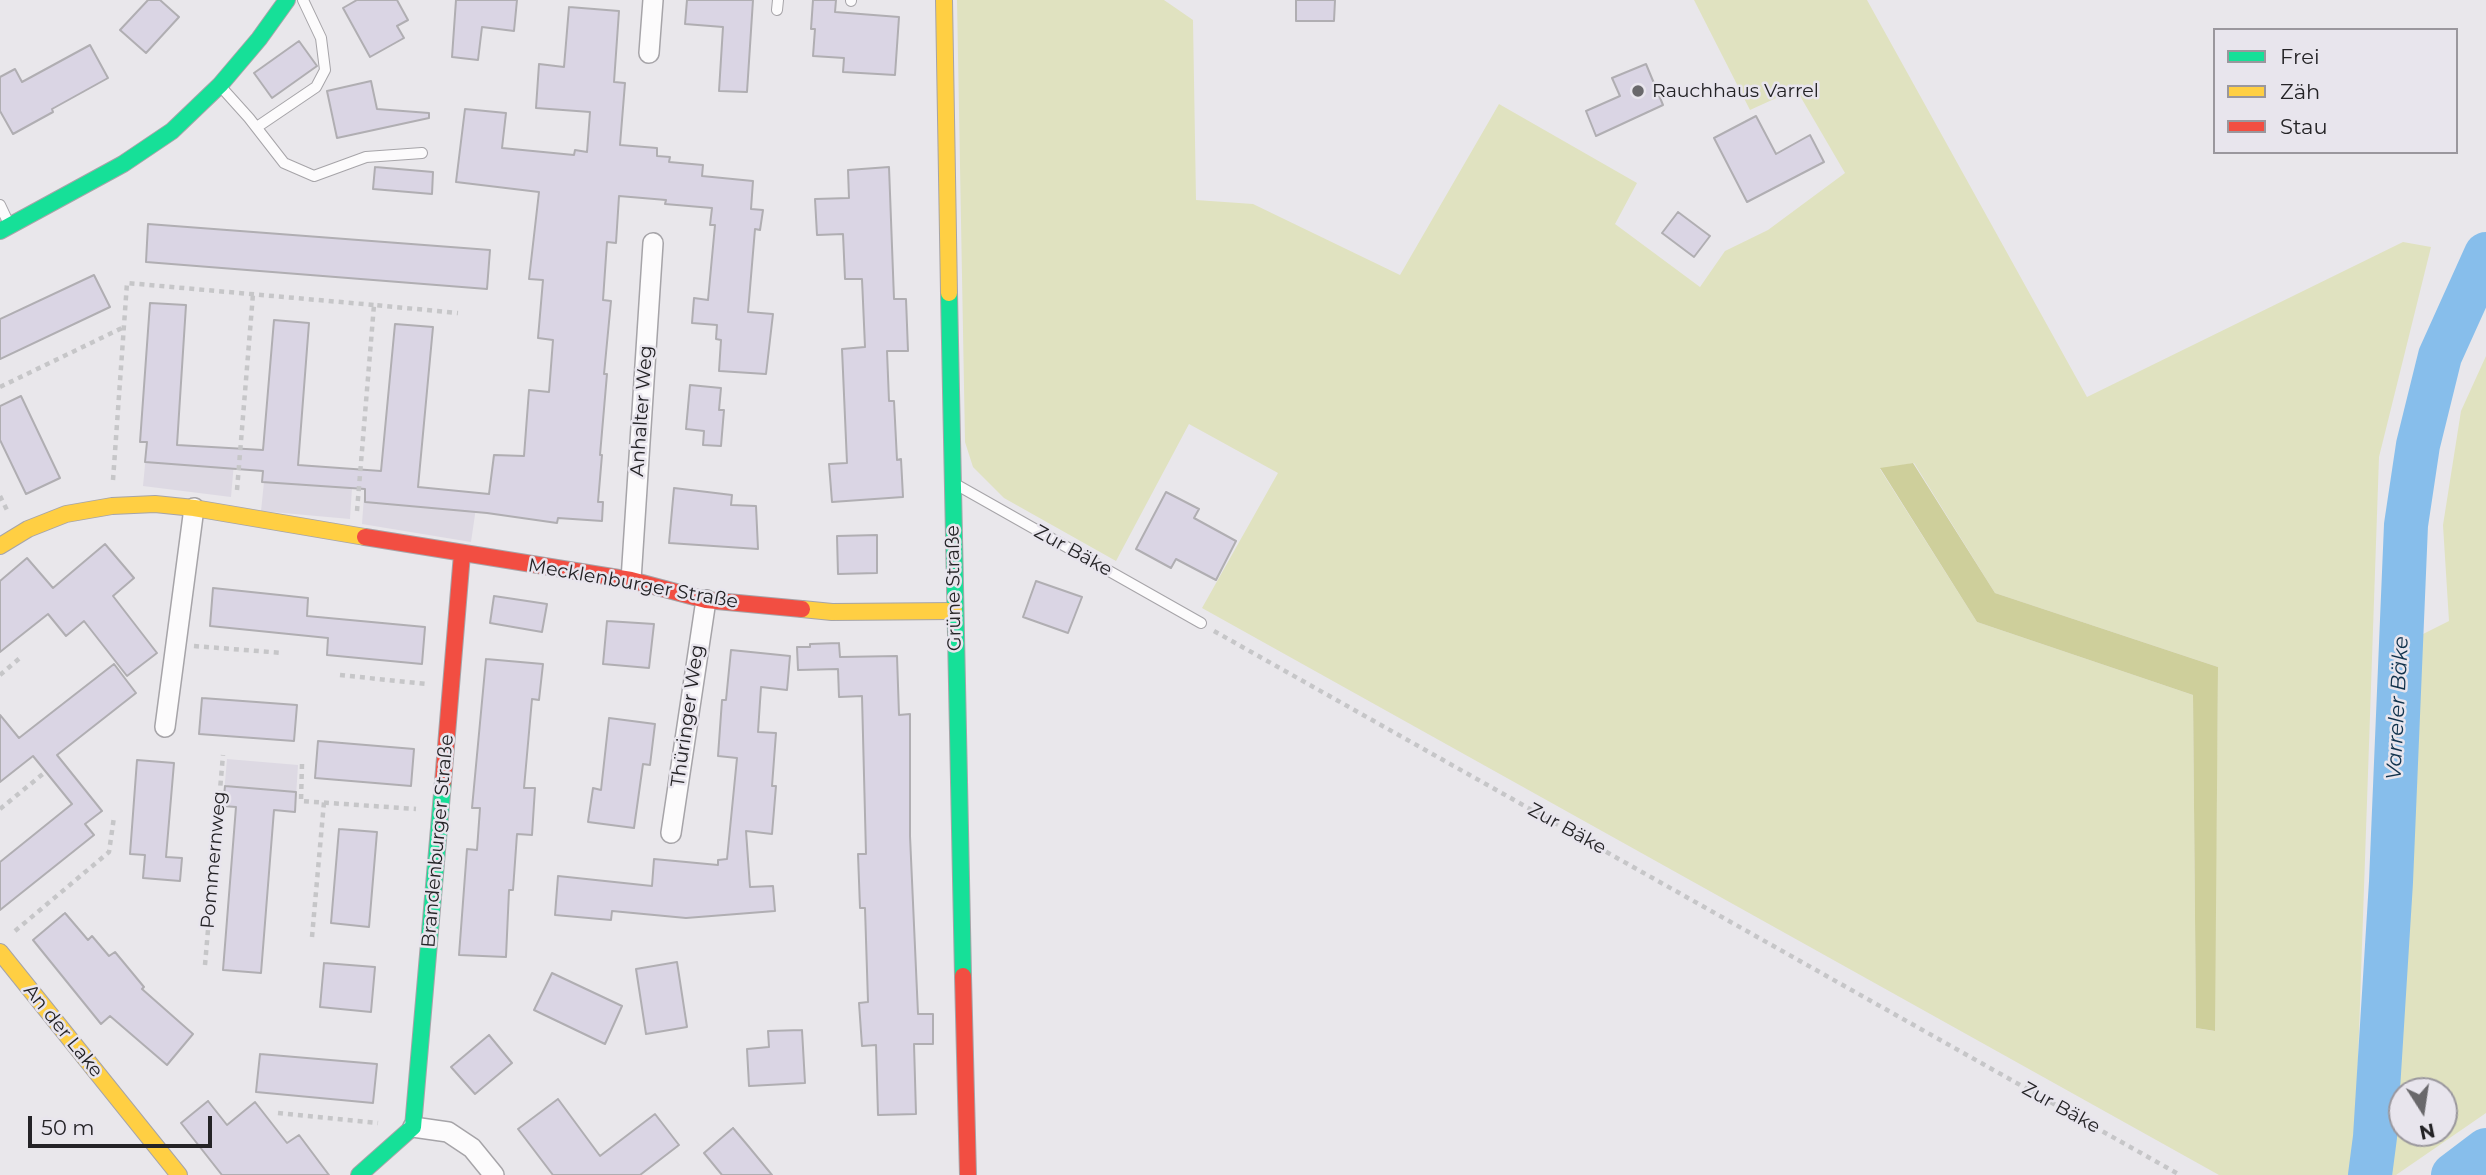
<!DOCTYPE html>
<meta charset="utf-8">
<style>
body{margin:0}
#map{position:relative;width:2486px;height:1175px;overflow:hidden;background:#e9e7eb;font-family:Montserrat,sans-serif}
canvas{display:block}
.legend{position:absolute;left:2213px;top:28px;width:245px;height:126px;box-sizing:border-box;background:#e8e5ed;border:2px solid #9a979d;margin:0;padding:9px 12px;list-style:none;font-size:21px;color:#242326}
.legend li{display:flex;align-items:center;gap:14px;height:35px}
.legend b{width:35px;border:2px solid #9a979d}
.north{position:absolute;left:2388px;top:1077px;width:70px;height:70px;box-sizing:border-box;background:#e8e5ed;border:2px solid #9a979d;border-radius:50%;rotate:168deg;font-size:19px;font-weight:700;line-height:28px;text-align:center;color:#242326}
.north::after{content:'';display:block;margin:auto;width:24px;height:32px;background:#69686b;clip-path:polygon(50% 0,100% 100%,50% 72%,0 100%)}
.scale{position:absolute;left:28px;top:1116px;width:184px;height:32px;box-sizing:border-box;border:4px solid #242326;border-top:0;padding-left:9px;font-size:21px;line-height:24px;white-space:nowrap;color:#242326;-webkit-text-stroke:5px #e8e5ed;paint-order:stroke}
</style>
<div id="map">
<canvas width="2486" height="1175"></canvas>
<ul class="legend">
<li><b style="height:9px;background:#16e098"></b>Frei</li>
<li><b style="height:9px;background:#ffcf43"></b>Zäh</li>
<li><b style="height:9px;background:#f24e42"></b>Stau</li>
</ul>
<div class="north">N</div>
<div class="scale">50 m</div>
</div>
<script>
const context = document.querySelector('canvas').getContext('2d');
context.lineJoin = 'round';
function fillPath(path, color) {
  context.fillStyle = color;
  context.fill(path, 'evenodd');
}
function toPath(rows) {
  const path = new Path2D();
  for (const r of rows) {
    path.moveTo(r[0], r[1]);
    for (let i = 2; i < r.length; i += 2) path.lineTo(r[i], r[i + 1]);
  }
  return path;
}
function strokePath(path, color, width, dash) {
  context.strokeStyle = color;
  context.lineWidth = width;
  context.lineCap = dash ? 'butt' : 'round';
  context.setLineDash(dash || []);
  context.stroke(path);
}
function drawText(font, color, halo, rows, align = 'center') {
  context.font = font + ' Montserrat,sans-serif';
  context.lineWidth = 5;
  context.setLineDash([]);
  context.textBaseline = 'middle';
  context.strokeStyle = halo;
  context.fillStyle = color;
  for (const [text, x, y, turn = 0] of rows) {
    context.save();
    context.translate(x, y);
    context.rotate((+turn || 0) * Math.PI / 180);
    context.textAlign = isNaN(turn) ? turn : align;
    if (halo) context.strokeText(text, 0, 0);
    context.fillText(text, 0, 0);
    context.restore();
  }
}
fillPath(toPath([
 [147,444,235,451,231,497,143,486],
 [264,482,352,488,350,519,261,511],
 [365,482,478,494,471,542,362,524],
 [227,759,298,765,295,812,223,806]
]), '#ddd9e3');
fillPath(toPath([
 [957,0,1164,0,1193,20,1196,200,1253,204,1400,275,1499,104,1637,183,1615,224,1700,287,1725,251,1768,230,1845,173,1796,89,1750,110,1694,0,1867,0,2087,397,2403,242,2431,247,2379,457,2354,1175,2219,1175,1202,608,1278,473,1189,424,1116,561,1004,498,973,467,965,442],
 [1914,463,1995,593,2218,667,2214,1031,2196,1028,2193,695,1977,622,1880,469],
 [2486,356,2486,1113,2396,1175,2383,1175,2413,639,2449,621,2443,525,2461,411],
 [2444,1091,2444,1133,2402,1133,2402,1091]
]), '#e0e2c0');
fillPath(toPath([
 [1913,463,1995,593,2218,667,2215,1031,2196,1028,2193,695,1977,622,1880,468]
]), '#cecf9b');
strokePath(toPath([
 [2370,1175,2375,1137,2391,882,2406,525,2418,445,2440,356,2486,254],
 [2453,1175,2486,1150]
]), '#87beeb', 44);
const building = toPath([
 [148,0,160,0,179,17,146,53,120,30,148,0],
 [357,0,397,0,408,20,397,26,404,38,370,57,343,8,357,0],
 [456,0,517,0,514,31,482,27,478,60,452,57,456,0],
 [687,0,753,0,747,92,719,91,723,27,685,24,687,0],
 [813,0,836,0,835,12,899,17,895,75,843,72,844,58,813,56,815,29,811,29,813,0],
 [1296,0,1335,0,1334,21,1296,21,1296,0],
 [569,7,619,11,614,82,625,83,620,145,657,148,657,156,670,157,669,162,703,165,702,176,753,181,751,209,763,210,760,230,755,229,748,312,773,314,766,374,719,371,721,340,716,339,717,325,692,323,694,298,708,300,715,225,710,225,712,208,665,204,666,200,619,196,616,243,607,242,603,300,611,301,604,374,607,374,600,455,602,455,598,502,603,502,602,521,558,518,557,523,487,513,365,502,365,489,262,482,263,471,145,462,147,442,140,442,150,303,186,305,177,445,263,450,274,320,309,323,298,465,381,471,395,324,433,327,418,487,489,494,494,455,524,456,529,390,549,392,553,340,538,338,543,280,529,279,539,192,456,182,465,109,506,113,502,148,574,155,575,150,587,152,590,112,536,108,539,64,564,67,569,7],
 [299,41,317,66,272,98,254,73,299,41],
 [90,45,108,78,52,109,53,112,13,134,0,111,0,77,15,69,22,82,90,45],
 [1646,64,1663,105,1596,136,1586,111,1620,96,1612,78,1646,64],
 [371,81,377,109,429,113,429,118,337,138,327,91,371,81],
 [1756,116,1776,154,1810,135,1824,162,1747,202,1714,138,1756,116],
 [375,167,433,172,432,194,373,189,375,167],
 [889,167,894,299,906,299,908,351,887,351,889,401,894,401,897,460,901,459,903,497,832,502,829,464,847,463,842,349,865,347,862,279,845,279,843,234,817,235,815,199,849,198,848,170,889,167],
 [1678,212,1710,236,1694,257,1662,233,1678,212],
 [148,224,490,250,487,289,146,262,148,224],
 [94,275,110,307,0,359,0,319,94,275],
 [690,385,721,388,719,410,724,410,721,446,703,445,704,431,686,429,690,385],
 [21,396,60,478,26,494,0,440,0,406,21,396],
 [674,488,732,495,731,505,756,506,758,549,669,543,674,488],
 [1166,492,1199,509,1194,518,1236,541,1216,580,1176,559,1171,568,1136,549,1166,492],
 [877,535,877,573,838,574,837,536,877,535],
 [105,544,134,578,113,596,157,653,127,676,84,621,66,636,48,614,0,652,0,581,27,558,53,588,105,544],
 [1036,581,1082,597,1068,633,1023,617,1036,581],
 [213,588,308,598,307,616,425,627,422,664,327,655,328,638,210,626,213,588],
 [494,596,547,604,542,632,490,623,494,596],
 [607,621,654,624,649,668,603,664,607,621],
 [839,643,840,657,897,656,899,715,910,714,910,836,918,1014,933,1014,933,1044,914,1044,916,1114,878,1115,876,1045,862,1046,859,1003,868,1002,865,908,860,908,858,854,866,854,862,696,839,697,838,669,798,670,797,647,810,647,810,644,839,643],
 [731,650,790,656,787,690,761,687,758,732,776,733,772,786,776,786,772,834,746,831,750,887,773,886,775,911,686,918,612,911,611,920,555,915,558,876,652,886,654,859,718,865,718,860,727,859,737,758,718,756,722,700,726,700,731,650],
 [486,659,543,664,539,700,532,699,524,788,535,788,532,835,517,834,513,890,509,890,506,957,459,955,467,849,477,850,480,808,472,808,486,659],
 [114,664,136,693,57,755,102,811,85,824,94,835,0,910,0,862,72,804,33,756,0,782,0,715,19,738,114,664],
 [202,698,297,705,294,741,199,734,202,698],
 [609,718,655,724,650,765,643,764,634,828,588,822,593,788,601,790,609,718],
 [318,741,414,749,411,786,315,778,318,741],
 [137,760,174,763,166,857,182,858,180,881,143,878,145,855,130,854,137,760],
 [225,786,296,792,295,812,274,810,261,973,223,970,236,807,223,806,225,786],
 [339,829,377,832,369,927,331,923,339,829],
 [65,913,88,940,92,936,109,956,115,952,144,987,142,989,193,1034,167,1065,110,1016,101,1024,33,940,65,913],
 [677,962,687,1027,646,1034,636,969,677,962],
 [324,963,375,967,371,1012,320,1007,324,963],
 [552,973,622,1006,605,1044,534,1010,552,973],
 [802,1030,805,1083,749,1086,747,1049,769,1047,768,1031,802,1030],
 [489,1035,512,1063,475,1094,451,1067,489,1035],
 [260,1054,377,1064,373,1103,256,1092,260,1054],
 [558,1099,600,1156,655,1114,679,1145,640,1175,553,1175,518,1129,558,1099],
 [208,1101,227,1125,255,1102,287,1143,299,1135,329,1175,222,1175,181,1123,208,1101],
 [733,1128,749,1147,772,1175,722,1175,704,1153,733,1128]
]);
fillPath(building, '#dad5e4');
strokePath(building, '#b0aeb2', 2);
const lane = toPath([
 [851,1,851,0],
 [777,10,778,0],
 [222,88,249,118,284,163,314,176,366,157,422,153],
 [257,127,316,87,325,70,321,38,303,0],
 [0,205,9,224],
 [957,485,1201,623]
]);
const street = toPath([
 [649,53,653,0],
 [631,580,653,243],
 [165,727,194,508],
 [671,833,706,600],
 [413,1127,448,1132,472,1148,494,1175]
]);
const fast = toPath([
 [0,231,123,164,172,131,220,85,259,39,287,0],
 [949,293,963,976],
 [359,1175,413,1127,443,782]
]);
const slow = toPath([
 [944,0,949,293],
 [0,546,28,529,66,514,112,506,155,504,194,508,365,537],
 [802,609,832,612,954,611],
 [0,952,179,1175]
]);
const jam = toPath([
 [365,537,631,580,706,600,802,609],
 [443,782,462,554],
 [963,976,968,1175]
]);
strokePath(lane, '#a6a4a8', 12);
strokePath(street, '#a6a4a8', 22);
strokePath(fast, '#a6a4a8', 18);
strokePath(slow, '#a6a4a8', 18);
strokePath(jam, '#a6a4a8', 18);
strokePath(toPath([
 [0,387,124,327],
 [113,480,127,283,374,305],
 [237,490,253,294],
 [0,496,8,512],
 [357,511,374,305,458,313],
 [1214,631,2180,1175],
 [194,646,283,653],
 [0,675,21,657],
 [340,675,426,684],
 [302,764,301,801,416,809],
 [0,809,44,773],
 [15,931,109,852,114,817],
 [312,937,324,802],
 [205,965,223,755],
 [278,1113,378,1123]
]), '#c6c6c8', 4.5, [5, 5]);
strokePath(lane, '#fcfbfc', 10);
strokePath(street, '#fcfbfc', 19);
strokePath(fast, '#16e098', 16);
strokePath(slow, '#ffcf43', 16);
strokePath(jam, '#f24e42', 16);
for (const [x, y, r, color] of [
 [1638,91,7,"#69686b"]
]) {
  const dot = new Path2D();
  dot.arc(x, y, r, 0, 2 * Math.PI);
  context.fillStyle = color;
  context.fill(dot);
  strokePath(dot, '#e8e5ed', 2.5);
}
drawText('19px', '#242326', '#e8e5ed', [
 ["Rauchhaus Varrel",1652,91]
], 'left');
drawText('19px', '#242326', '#e8e5ed', [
 ["Anhalter Weg",642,411,-86],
 ["Zur Bäke",1073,551,29],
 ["Mecklenburger Straße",633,584,10],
 ["Grüne Straße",954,588,-91],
 ["Thüringer Weg",688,716,-82],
 ["Zur Bäke",1567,829,29],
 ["Brandenburger Straße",438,841,-85],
 ["Pommernweg",214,860,-85],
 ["An der Lake",63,1031,51],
 ["Zur Bäke",2061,1108,29]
]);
drawText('italic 21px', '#10324c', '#e8e5ed', [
 ["Varreler Bäke",2398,708,-87]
]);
</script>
